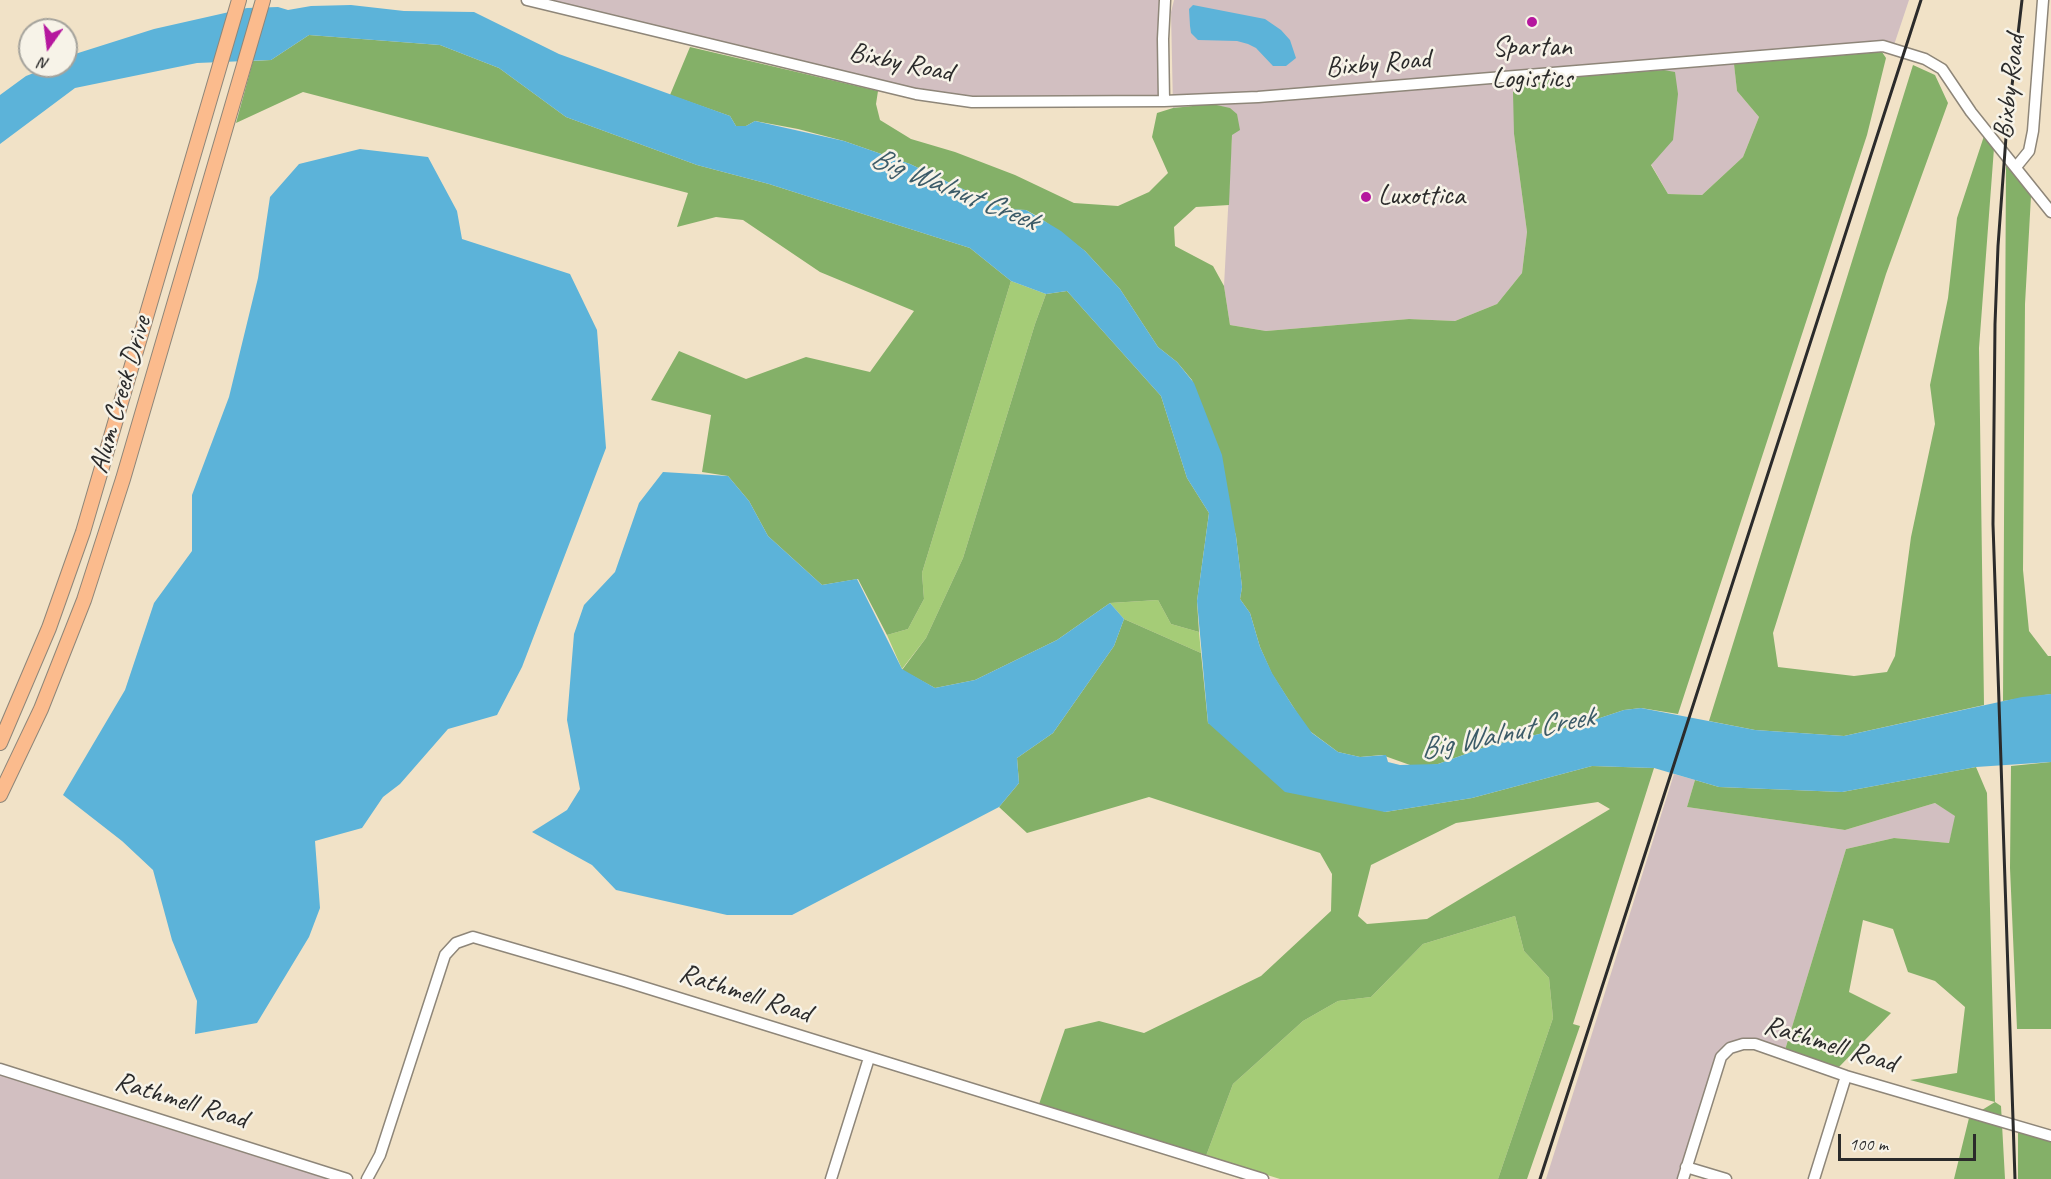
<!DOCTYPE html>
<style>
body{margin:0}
#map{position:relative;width:2051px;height:1179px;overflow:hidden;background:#f1e2c7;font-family:Caveat,sans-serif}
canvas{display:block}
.north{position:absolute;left:18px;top:18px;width:60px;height:60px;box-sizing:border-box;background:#f7f3e8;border:2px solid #a5a39c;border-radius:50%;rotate:194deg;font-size:16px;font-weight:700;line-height:24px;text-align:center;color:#2b2b2b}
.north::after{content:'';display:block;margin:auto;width:21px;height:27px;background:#b5179e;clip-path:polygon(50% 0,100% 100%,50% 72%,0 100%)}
.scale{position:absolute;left:1838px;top:1134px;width:138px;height:27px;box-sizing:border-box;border:3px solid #2b2b2b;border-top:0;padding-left:8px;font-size:18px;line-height:21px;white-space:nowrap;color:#2b2b2b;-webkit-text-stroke:4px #f7f3e8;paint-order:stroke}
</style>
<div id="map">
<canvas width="2051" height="1179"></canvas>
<div class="north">N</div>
<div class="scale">100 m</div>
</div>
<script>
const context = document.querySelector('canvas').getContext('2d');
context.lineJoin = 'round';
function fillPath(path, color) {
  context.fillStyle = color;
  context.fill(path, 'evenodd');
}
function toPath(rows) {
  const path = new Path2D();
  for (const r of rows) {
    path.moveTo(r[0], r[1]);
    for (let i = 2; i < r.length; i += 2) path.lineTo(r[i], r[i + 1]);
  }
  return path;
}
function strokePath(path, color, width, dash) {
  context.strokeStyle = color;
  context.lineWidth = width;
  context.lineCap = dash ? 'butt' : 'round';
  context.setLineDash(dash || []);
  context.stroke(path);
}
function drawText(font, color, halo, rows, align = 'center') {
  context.font = font + ' Caveat,sans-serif';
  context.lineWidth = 5;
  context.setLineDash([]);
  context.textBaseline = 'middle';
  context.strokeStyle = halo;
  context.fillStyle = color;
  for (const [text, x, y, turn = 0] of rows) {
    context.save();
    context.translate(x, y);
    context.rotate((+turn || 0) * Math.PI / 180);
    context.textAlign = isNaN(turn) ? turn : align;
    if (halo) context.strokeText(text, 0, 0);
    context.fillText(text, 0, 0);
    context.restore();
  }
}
fillPath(toPath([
 [527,0,1165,0,1164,101,972,102],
 [1174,0,1909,0,1894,45,1733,54,1737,91,1759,117,1743,157,1702,195,1668,194,1651,164,1514,134,1527,232,1522,273,1497,304,1455,321,1409,319,1266,331,1230,325,1224,286,1232,134,1212,104,1173,108,1171,12],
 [1674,774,1695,780,1687,807,1845,830,1935,803,1956,816,1949,843,1894,838,1846,849,1785,1050,1760,1043,1721,1050,1708,1080,1678,1179,1546,1179],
 [0,1075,328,1179,0,1179]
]), '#d2bfc1');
fillPath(toPath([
 [1011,281,1046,294,1035,324,963,558,926,638,902,669,887,635,908,629,924,599,922,573],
 [1158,600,1171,624,1199,632,1201,653,1124,619,1110,603],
 [1515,916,1524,951,1549,978,1553,1018,1498,1179,1280,1179,1206,1156,1233,1084,1303,1021,1338,1001,1371,997,1423,944]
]), '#a5cc77');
fillPath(toPath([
 [309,35,440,45,499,68,566,117,697,165,769,184,970,248,1011,281,922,573,924,599,908,629,887,635,858,579,822,585,768,536,749,501,728,476,702,472,711,415,651,400,679,351,746,379,806,357,870,372,914,311,820,272,743,220,716,217,677,227,688,193,303,92,236,123,253,61,271,60],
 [690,47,878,91,876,104,880,120,911,139,955,152,1015,175,1074,203,1118,206,1149,192,1168,173,1152,137,1157,113,1173,108,1212,104,1230,108,1237,114,1240,130,1232,135,1229,205,1196,207,1174,227,1175,246,1213,266,1224,286,1230,325,1266,331,1409,319,1455,321,1497,304,1522,273,1527,232,1514,134,1513,92,1526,81,1664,70,1675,72,1678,94,1673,140,1651,165,1668,194,1702,195,1743,157,1759,117,1737,91,1734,64,1882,52,1886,58,1867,135,1678,714,1641,708,1624,710,1582,724,1488,746,1438,764,1425,766,1410,765,1382,755,1360,757,1338,752,1307,729,1292,705,1272,674,1260,647,1250,613,1240,599,1242,587,1236,536,1192,380,1177,362,1158,347,1120,289,1085,251,1039,217,1026,210,1005,209,910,164,844,141,798,129,755,121,746,126,736,126,730,116,670,95],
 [1913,65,1935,75,1948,103,1886,274,1773,633,1778,667,1854,676,1887,672,1895,656,1911,537,1935,424,1930,385,1948,298,1957,218,1984,136,1994,148,1979,348,1984,705,1844,736,1755,730,1709,721],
 [2006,165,2031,196,2025,304,2023,570,2029,631,2048,656,2051,656,2051,694,2003,701],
 [1067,291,1161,396,1187,478,1209,513,1197,601,1199,632,1171,624,1158,600,1110,603,1057,640,975,680,935,688,902,670,926,638,963,558,1035,324,1046,294],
 [1124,619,1201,653,1208,723,1385,812,1472,798,1592,766,1654,768,1573,1024,1580,1026,1527,1179,1498,1179,1553,1018,1549,978,1524,951,1515,916,1423,944,1371,997,1338,1001,1303,1021,1233,1084,1206,1156,1038,1107,1065,1029,1099,1021,1144,1033,1261,976,1331,911,1332,874,1320,853,1149,797,1027,833,999,807,1019,783,1017,758,1053,733,1114,646],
 [1598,802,1610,809,1427,919,1367,924,1358,916,1371,865,1456,823],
 [2051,762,2051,1029,2017,1029,2010,868,2011,766],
 [1976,767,1987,793,1995,1102,2001,1106,2005,1179,1954,1179,1969,1118,1995,1102,1910,1080,1957,1073,1965,1007,1935,981,1908,972,1893,929,1863,920,1849,992,1891,1013,1839,1067,1785,1050,1846,849,1894,838,1949,843,1955,816,1935,803,1845,830,1687,807,1695,780,1719,787,1842,792],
 [2018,1131,2051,1141,2051,1179,2018,1179]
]), '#84b068');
fillPath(toPath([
 [351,5,404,11,474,12,559,54,730,116,736,126,746,126,755,121,844,141,910,164,1005,209,1026,210,1061,231,1085,251,1120,289,1158,347,1177,362,1194,383,1222,455,1236,536,1242,587,1240,599,1250,613,1260,647,1272,673,1292,705,1312,733,1338,752,1360,757,1386,755,1388,762,1400,765,1438,764,1488,746,1582,724,1624,710,1641,708,1755,730,1844,736,2022,697,2051,694,2051,762,1976,767,1842,792,1719,787,1654,768,1592,766,1472,798,1385,812,1285,792,1208,723,1197,601,1209,513,1187,478,1161,396,1067,291,1046,294,1011,281,970,248,769,184,697,165,566,117,499,68,440,45,309,35,271,60,197,63,75,88,0,144,0,95,26,76,52,66,66,66,66,59,75,54,154,29,247,8,278,7,288,10,311,6],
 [1193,5,1265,19,1281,30,1290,40,1296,58,1286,66,1273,66,1256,48,1248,44,1237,41,1198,40,1191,33,1190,26,1189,9],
 [360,149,428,157,457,211,462,239,570,274,597,330,606,448,522,667,497,715,448,729,400,784,383,797,362,828,315,841,320,908,309,937,257,1023,195,1034,197,1001,172,940,153,870,122,841,63,795,125,690,154,603,192,551,192,495,229,397,258,278,270,197,299,164],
 [663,472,728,476,749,501,768,536,822,585,857,579,902,669,935,688,975,680,1057,640,1110,603,1124,619,1114,646,1053,733,1017,758,1019,783,999,807,792,915,727,915,616,890,592,865,532,832,567,810,580,789,567,720,574,634,584,605,615,572,639,503]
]), '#5cb3d9');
const minor = toPath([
 [527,0,916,94,972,102,1164,101,1258,97,1883,46,1925,59,1942,69,1971,112,2051,212],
 [1164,101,1163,39,1165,0],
 [2016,167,2029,151,2033,131,2043,0],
 [0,1069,347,1179],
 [1686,1167,1726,1179],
 [367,1179,380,1155,445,955,456,943,473,937,624,981,1263,1179],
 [831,1179,869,1058],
 [1683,1179,1721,1057,1730,1048,1743,1044,1755,1044,1846,1076,2051,1136],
 [1814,1179,1846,1076]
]);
const major = toPath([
 [0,743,49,628,83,532,239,0],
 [0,795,41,709,84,600,123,479,263,0]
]);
strokePath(minor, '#8e8679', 13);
strokePath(major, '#8e8679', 16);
strokePath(minor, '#fff', 10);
strokePath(major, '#fbbb8d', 14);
strokePath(toPath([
 [1540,1179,1921,0],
 [2015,1179,1993,524,1995,324,1998,246,2006,137,2022,0]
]), '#2b2b2b', 3);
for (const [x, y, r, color] of [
 [1532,22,6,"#b5179e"],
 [1366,197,6,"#b5179e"]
]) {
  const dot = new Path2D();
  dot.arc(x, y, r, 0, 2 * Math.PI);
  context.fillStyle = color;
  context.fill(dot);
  strokePath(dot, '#f7f3e8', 2);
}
drawText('28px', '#2b2b2b', '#f7f3e8', [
 ["Spartan",1532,48],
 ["Logistics",1532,80],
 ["Luxottica",1378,197,"left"]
]);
drawText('28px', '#2b2b2b', '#f7f3e8', [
 ["Bixby Road",901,63,12],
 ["Bixby Road",1378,64,-5],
 ["Bixby Road",2010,87,-83],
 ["Alum Creek Drive",121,395,-74],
 ["Rathmell Road",745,994,18],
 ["Rathmell Road",1830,1045,17],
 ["Rathmell Road",181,1101,17]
]);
drawText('italic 30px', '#3c5b68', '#f7f3e8', [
 ["Big Walnut Creek",954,190,22],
 ["Big Walnut Creek",1507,734,-11]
]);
</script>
